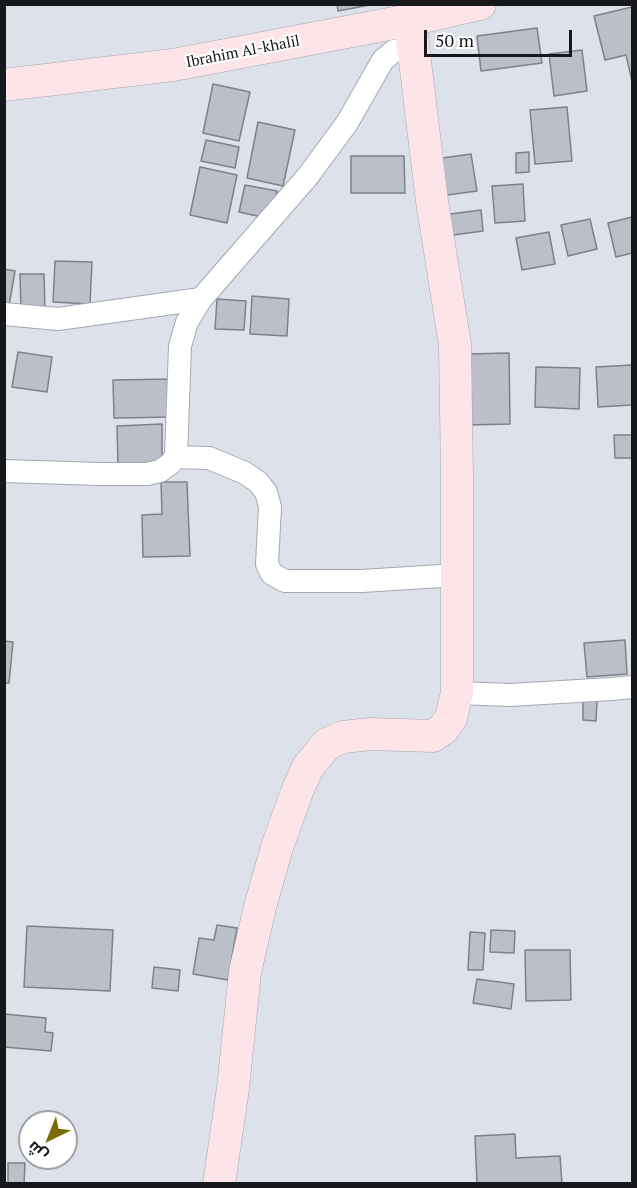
<!DOCTYPE html>
<meta charset="utf-8">
<style>
body{margin:0}
#map{position:relative;width:637px;height:1188px;overflow:hidden;background:#dde1e9;font-family:"PT Serif",Cairo,serif}
canvas{display:block}
.frame{position:absolute;inset:0;border:6px solid #16181b;pointer-events:none}
.north{position:absolute;left:18px;top:1110px;width:60px;height:60px;box-sizing:border-box;background:#fff;border:2px solid #a2a3a4;border-radius:50%;rotate:223deg;font-size:16px;font-weight:700;line-height:24px;text-align:center;color:#16181b}
.north::after{content:'';display:block;margin:auto;width:21px;height:27px;background:#7a6c05;clip-path:polygon(50% 0,100% 100%,50% 72%,0 100%)}
.scale{position:absolute;left:424px;top:30px;width:148px;height:27px;box-sizing:border-box;border:3px solid #16181b;border-top:0;padding-left:8px;font-size:18px;line-height:21px;white-space:nowrap;color:#16181b;-webkit-text-stroke:4px #fff;paint-order:stroke}
</style>
<div id="map">
<canvas width="637" height="1188"></canvas>
<div class="frame"></div>
<div class="north">ش</div>
<div class="scale">50 m</div>
</div>
<script>
const context = document.querySelector('canvas').getContext('2d');
context.lineJoin = 'round';
function fillPath(path, color) {
  context.fillStyle = color;
  context.fill(path, 'evenodd');
}
function toPath(rows) {
  const path = new Path2D();
  for (const r of rows) {
    path.moveTo(r[0], r[1]);
    for (let i = 2; i < r.length; i += 2) path.lineTo(r[i], r[i + 1]);
  }
  return path;
}
function strokePath(path, color, width, dash) {
  context.strokeStyle = color;
  context.lineWidth = width;
  context.lineCap = dash ? 'butt' : 'round';
  context.setLineDash(dash || []);
  context.stroke(path);
}
function drawText(font, color, halo, rows, align = 'center') {
  context.font = font + ' "PT Serif",serif';
  context.lineWidth = 4.5;
  context.setLineDash([]);
  context.textBaseline = 'middle';
  context.strokeStyle = halo;
  context.fillStyle = color;
  for (const [text, x, y, turn = 0] of rows) {
    context.save();
    context.translate(x, y);
    context.rotate((+turn || 0) * Math.PI / 180);
    context.textAlign = isNaN(turn) ? turn : align;
    if (halo) context.strokeText(text, 0, 0);
    context.fillText(text, 0, 0);
    context.restore();
  }
}
const building = toPath([
 [337,4,375,4,338,11,337,4],
 [632,7,632,81,626,55,605,60,594,16,632,7],
 [537,28,542,63,481,71,477,36,537,28],
 [582,50,587,91,554,96,549,54,582,50],
 [213,84,250,92,239,141,203,133,213,84],
 [567,107,572,161,535,164,530,110,567,107],
 [258,122,295,130,283,186,247,178,258,122],
 [206,140,239,147,235,168,201,161,206,140],
 [529,152,529,172,516,173,516,153,529,152],
 [471,154,477,191,440,196,435,159,471,154],
 [351,156,404,156,405,193,351,193,351,156],
 [200,167,237,175,227,223,190,215,200,167],
 [523,184,525,221,495,223,492,186,523,184],
 [245,185,277,191,271,219,239,212,245,185],
 [481,210,483,231,446,236,443,215,481,210],
 [632,217,632,253,616,257,608,223,632,217],
 [590,219,597,249,568,256,561,225,590,219],
 [549,232,555,264,522,270,516,238,549,232],
 [55,261,92,262,90,304,53,302,55,261],
 [4,269,15,271,9,306,4,306,4,269],
 [20,274,44,274,45,311,21,311,20,274],
 [252,296,289,299,287,336,250,334,252,296],
 [217,299,246,301,244,330,215,329,217,299],
 [18,352,52,357,47,392,12,387,18,352],
 [509,353,510,424,468,425,467,354,509,353],
 [632,365,632,405,598,407,596,367,632,365],
 [536,367,580,368,579,409,535,407,536,367],
 [175,379,176,417,114,418,113,380,175,379],
 [162,424,162,465,118,466,117,426,162,424],
 [614,435,632,435,632,458,615,458,614,435],
 [161,482,187,482,190,556,143,557,142,515,162,514,161,482],
 [625,640,627,674,587,677,584,643,625,640],
 [4,641,13,642,9,683,4,683,4,641],
 [583,700,597,700,596,721,583,720,583,700],
 [217,925,237,928,228,980,193,974,199,938,214,940,217,925],
 [27,926,113,930,110,991,24,987,27,926],
 [491,930,515,931,514,953,490,952,491,930],
 [470,932,485,933,483,970,468,970,470,932],
 [525,950,570,950,571,1000,526,1001,525,950],
 [154,967,180,970,178,991,152,988,154,967],
 [477,979,514,984,511,1009,473,1003,477,979],
 [4,1014,46,1018,45,1032,53,1033,51,1051,4,1047,4,1014],
 [515,1134,516,1158,560,1156,562,1184,477,1184,475,1136,515,1134],
 [8,1163,25,1163,24,1184,8,1184,8,1163]
]);
fillPath(building, '#bbbfc7');
strokePath(building, '#7d8189', 1.5);
const street = toPath([
 [4,314,58,319,201,299],
 [176,457,209,458,245,473,258,482,266,492,270,507,267,564,272,574,285,581,362,581,457,575],
 [4,471,99,474,147,474,160,471,170,464,176,457,180,346,187,322,201,299,308,176,347,123,383,60,394,51,414,48],
 [457,693,510,695,612,689,632,687]
]);
const secondary = toPath([
 [4,85,173,65,410,20,480,4],
 [219,1184,233,1088,245,972,260,907,277,847,298,789,308,767,327,744,343,737,371,734,433,736,443,729,451,718,457,693,457,477,455,345,432,201,410,20]
]);
strokePath(street, '#a5a8b1', 24);
strokePath(secondary, '#a5a8b1', 33);
strokePath(street, '#fff', 22);
strokePath(secondary, '#fce4e9', 32);
drawText('15px', '#16181b', '#fff', [
 ["Ibrahim Al-khalil",243,52,-11]
]);
</script>
